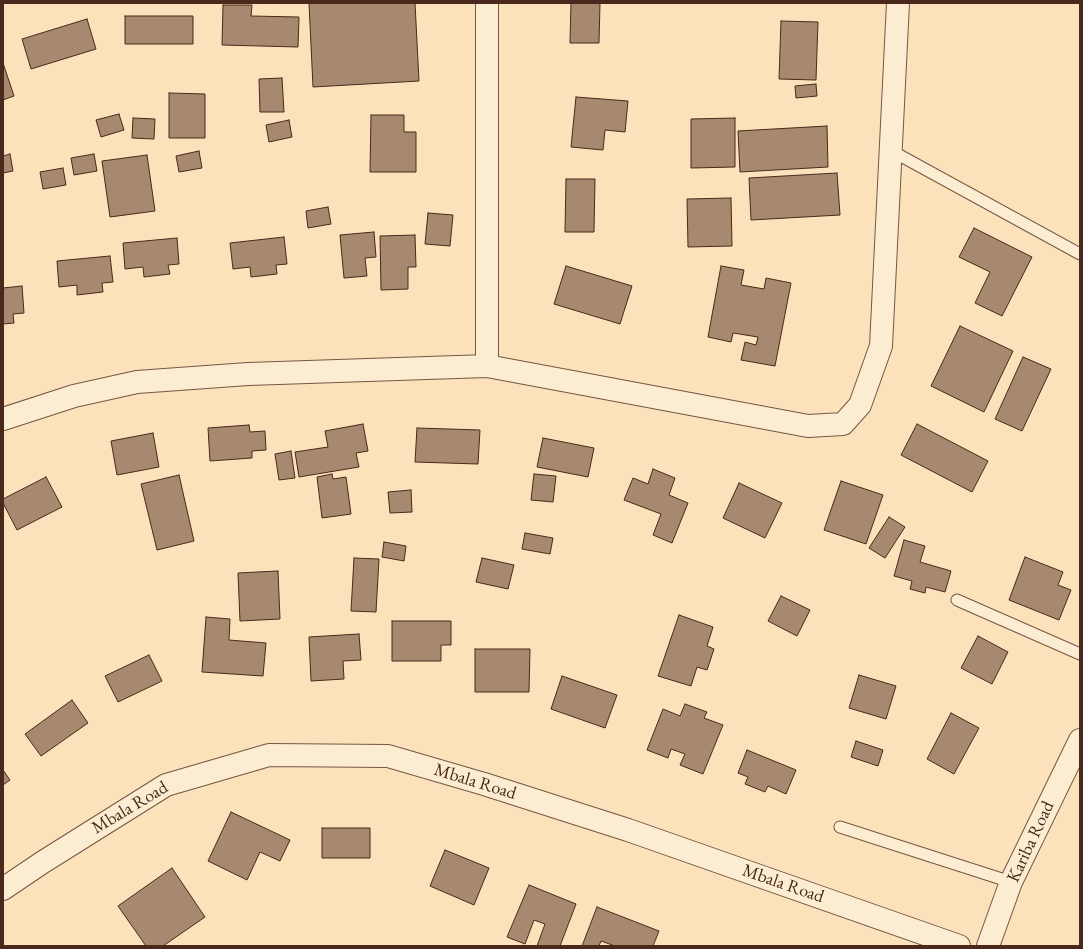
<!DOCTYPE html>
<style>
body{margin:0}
#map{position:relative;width:1083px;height:949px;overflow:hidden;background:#fbe2ba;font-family:"EB Garamond",serif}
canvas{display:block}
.frame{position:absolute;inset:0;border:4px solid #4a281b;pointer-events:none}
</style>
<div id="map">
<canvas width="1083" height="949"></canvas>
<div class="frame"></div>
</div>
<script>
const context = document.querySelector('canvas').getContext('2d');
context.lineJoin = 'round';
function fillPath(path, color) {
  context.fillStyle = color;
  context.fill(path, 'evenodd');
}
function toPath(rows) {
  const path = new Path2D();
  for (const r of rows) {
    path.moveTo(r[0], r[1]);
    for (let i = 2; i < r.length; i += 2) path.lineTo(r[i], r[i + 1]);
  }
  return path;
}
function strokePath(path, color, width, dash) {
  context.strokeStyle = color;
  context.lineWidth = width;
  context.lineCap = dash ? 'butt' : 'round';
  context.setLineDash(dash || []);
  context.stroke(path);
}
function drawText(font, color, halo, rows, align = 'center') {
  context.font = font + ' "EB Garamond",serif';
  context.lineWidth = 4;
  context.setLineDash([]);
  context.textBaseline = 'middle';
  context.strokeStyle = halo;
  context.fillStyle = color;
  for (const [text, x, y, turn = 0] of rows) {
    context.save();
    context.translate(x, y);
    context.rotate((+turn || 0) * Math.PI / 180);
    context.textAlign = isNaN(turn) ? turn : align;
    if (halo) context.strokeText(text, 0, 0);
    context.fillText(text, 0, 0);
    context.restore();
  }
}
const building = toPath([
 [309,3,415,3,419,81,313,87,309,3],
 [571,3,600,3,599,43,570,43,571,3],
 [223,5,252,5,251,16,299,17,298,47,222,45,223,5],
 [125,16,193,16,193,44,125,44,125,16],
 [87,19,96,49,31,69,22,39,87,19],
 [781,21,818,22,816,80,779,79,781,21],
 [3,63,14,96,3,100,3,63],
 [282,78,284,112,260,112,259,79,282,78],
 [816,84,817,96,796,98,795,86,816,84],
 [169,93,205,94,205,138,169,138,169,93],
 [576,97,628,101,625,132,605,130,603,150,571,147,576,97],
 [119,114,124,130,101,137,96,120,119,114],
 [371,115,404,115,404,132,416,132,416,172,370,172,371,115],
 [133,118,155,119,154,139,132,138,133,118],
 [735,118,735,167,691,168,691,119,735,118],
 [289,120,292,137,269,142,266,125,289,120],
 [827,126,828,167,740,172,738,131,827,126],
 [199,151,202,168,179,172,176,156,199,151],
 [10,154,13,171,3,173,3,156,10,154],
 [94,154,97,171,74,175,71,158,94,154],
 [147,155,155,211,110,217,102,161,147,155],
 [63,168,66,185,43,189,40,172,63,168],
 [837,173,840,215,751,220,749,178,837,173],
 [566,179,595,179,594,232,565,232,566,179],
 [731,198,732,246,688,247,687,199,731,198],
 [328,207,331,224,308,228,306,211,328,207],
 [428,213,453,215,450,246,425,244,428,213],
 [974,228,1032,257,1002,316,975,303,990,272,959,257,974,228],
 [374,232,376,257,365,258,367,276,344,278,340,235,374,232],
 [415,235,416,267,408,267,408,289,381,290,380,236,415,235],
 [284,237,287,264,276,265,277,274,251,277,250,267,233,269,230,243,284,237],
 [177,238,179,264,168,265,170,274,144,277,143,267,125,269,123,243,177,238],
 [110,256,113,282,102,283,103,292,77,295,77,285,59,287,57,261,110,256],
 [566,266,632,286,620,324,554,304,566,266],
 [721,266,744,270,741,285,764,289,766,278,791,283,775,366,741,360,745,342,756,345,758,337,733,333,731,342,708,337,721,266],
 [22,286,24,313,13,314,14,323,3,324,3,288,22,286],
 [960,326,1013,351,984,412,931,386,960,326],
 [1023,357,1051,369,1022,431,995,419,1023,357],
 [363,424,368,451,356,453,359,467,299,477,295,452,328,447,325,431,363,424],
 [917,424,988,461,972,492,901,455,917,424],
 [249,425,250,432,265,431,266,450,252,451,252,458,210,461,208,428,249,425],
 [417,428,480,430,478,464,415,462,417,428],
 [153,433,159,467,117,475,111,441,153,433],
 [543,438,594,448,588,477,537,467,543,438],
 [291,451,295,478,279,480,275,454,291,451],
 [653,469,675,478,669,495,688,503,672,543,653,535,661,514,624,500,633,478,648,484,653,469],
 [332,474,333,479,346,477,351,514,322,518,317,477,332,474],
 [534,474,556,476,553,502,531,500,534,474],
 [179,475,194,541,157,550,141,484,179,475],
 [46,477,62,507,17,530,3,503,3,499,46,477],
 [841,481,883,495,866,544,824,530,841,481],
 [739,483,782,503,765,538,723,518,739,483],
 [411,490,412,512,390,513,388,492,411,490],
 [889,517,905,527,885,558,869,548,889,517],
 [525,533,553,538,550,554,522,549,525,533],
 [904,540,925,546,920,562,951,571,945,592,926,587,925,593,910,589,912,581,894,576,904,540],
 [384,542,406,546,404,561,382,557,384,542],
 [1025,557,1063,572,1058,585,1071,590,1059,620,1009,600,1025,557],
 [354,558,379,559,376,612,351,611,354,558],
 [482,558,514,565,508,589,476,582,482,558],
 [278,571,280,619,240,621,238,573,278,571],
 [781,596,810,610,797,636,768,621,781,596],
 [679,615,713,627,707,646,714,649,707,670,697,667,691,686,658,676,679,615],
 [206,617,230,619,229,640,266,643,263,676,202,672,206,617],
 [392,621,451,621,451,645,441,645,441,661,392,661,392,621],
 [359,634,361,660,343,661,344,679,311,681,309,637,359,634],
 [978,636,1008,652,992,684,961,668,978,636],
 [475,649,530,649,529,692,475,692,475,649],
 [149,655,162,681,118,702,105,676,149,655],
 [859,675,896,686,886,719,849,708,859,675],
 [562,676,617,695,605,728,551,709,562,676],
 [72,700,88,723,41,756,25,734,72,700],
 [685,704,707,712,704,718,723,725,703,774,680,765,685,754,671,749,668,758,647,750,663,709,680,716,685,704],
 [951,713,979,728,954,774,927,759,951,713],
 [856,741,883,750,878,766,851,757,856,741],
 [747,750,796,770,786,794,768,786,765,792,745,784,748,777,738,773,747,750],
 [3,770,10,780,3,785,3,770],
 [231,812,290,840,280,861,260,852,247,880,208,861,231,812],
 [322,828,370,828,370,858,322,858,322,828],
 [445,850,489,868,474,905,430,886,445,850],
 [172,868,205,917,163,946,146,946,118,906,172,868],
 [529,885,576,904,560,946,537,946,545,924,534,920,525,944,507,937,529,885],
 [597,907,659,931,653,946,615,946,601,941,599,946,582,946,597,907]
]);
fillPath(building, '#a6896e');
strokePath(building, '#4a281b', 1);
const service = toPath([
 [890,150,1080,254],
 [957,600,1080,654],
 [840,827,1011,882]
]);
const minor = toPath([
 [487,366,487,3],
 [3,419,74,396,137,382,248,374,487,366,808,426,843,424,860,405,881,346,898,3],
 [3,889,43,862,166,785,269,755,388,756,484,784,628,830,959,946],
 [988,946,1011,882,1080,740]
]);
strokePath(service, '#765643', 13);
strokePath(minor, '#765643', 24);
strokePath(service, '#fcecd2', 11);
strokePath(minor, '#fcecd2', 22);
drawText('18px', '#4a281b', '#fcecd2', [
 ["Mbala Road",475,782,17],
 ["Mbala Road",130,808,-31],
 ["Kariba Road",1031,842,-65],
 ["Mbala Road",783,884,19]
]);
</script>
